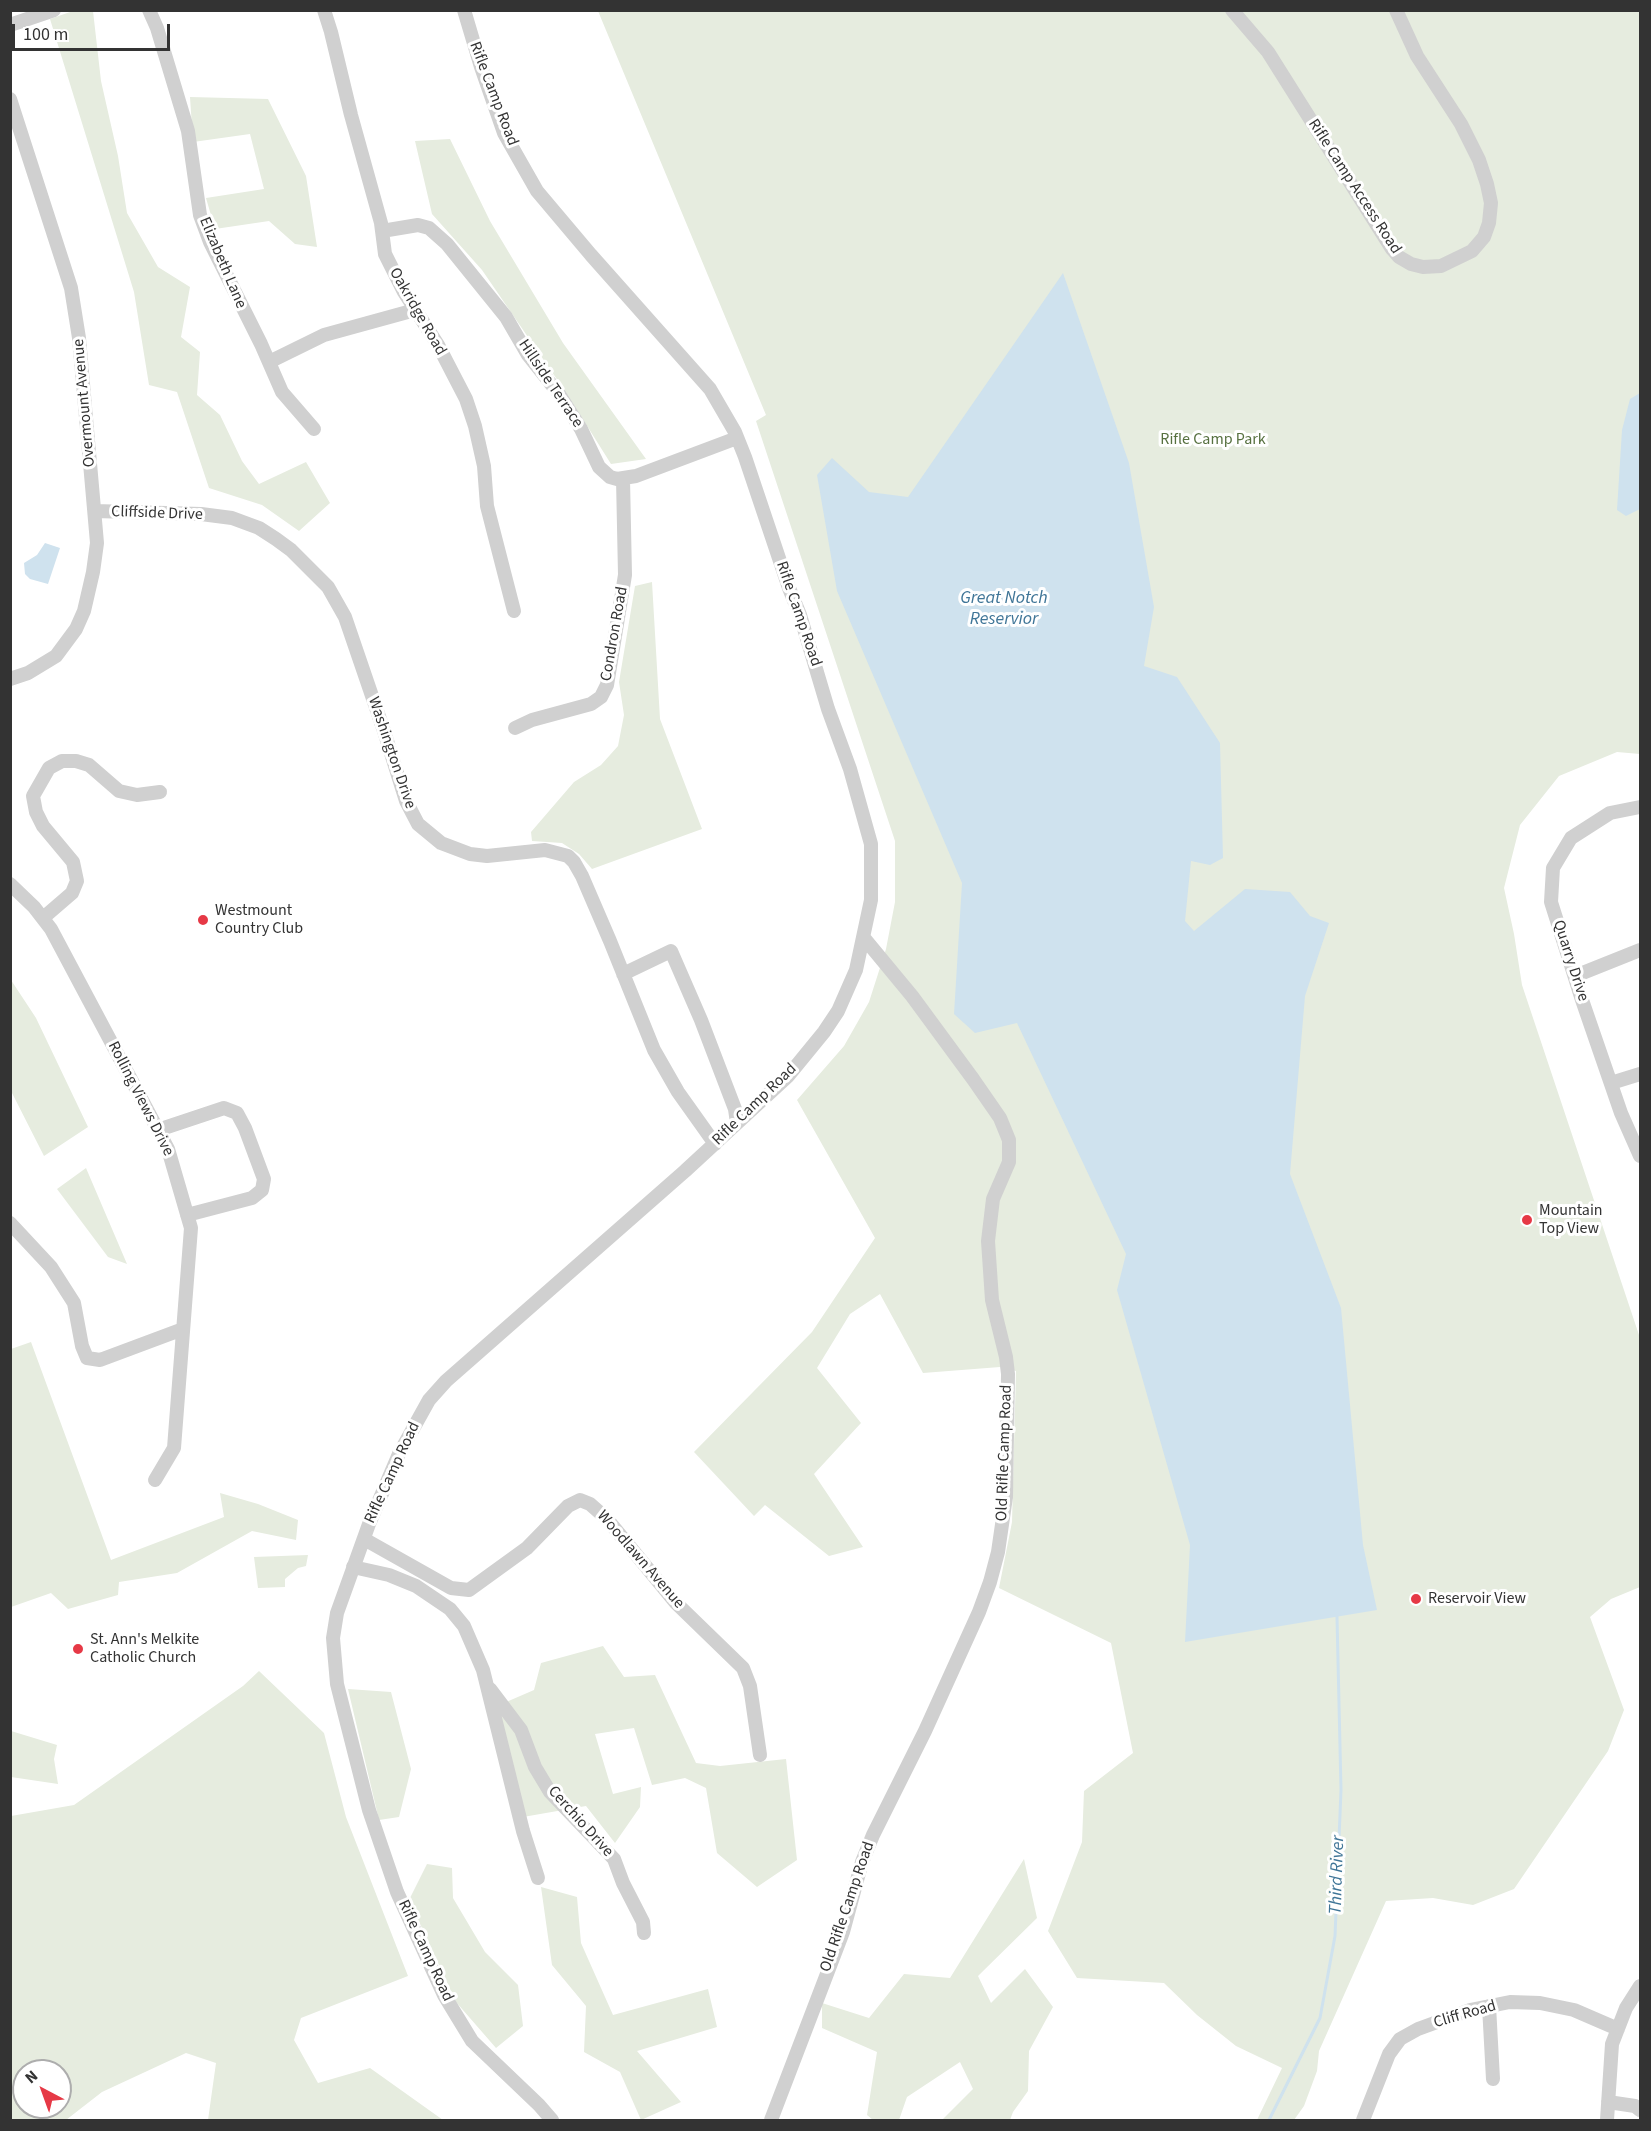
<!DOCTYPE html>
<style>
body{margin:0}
#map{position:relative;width:1651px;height:2131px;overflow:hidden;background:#fff;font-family:"Source Sans 3",sans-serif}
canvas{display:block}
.frame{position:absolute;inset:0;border:12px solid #333;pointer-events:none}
.north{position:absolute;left:12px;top:2059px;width:60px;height:60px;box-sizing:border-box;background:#fff;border:2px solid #adadad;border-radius:50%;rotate:319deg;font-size:16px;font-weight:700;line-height:24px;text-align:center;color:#333}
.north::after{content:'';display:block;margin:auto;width:21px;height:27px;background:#e63946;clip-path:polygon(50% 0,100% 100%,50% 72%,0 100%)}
.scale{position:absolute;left:12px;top:24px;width:158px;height:27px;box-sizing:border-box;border:3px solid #333;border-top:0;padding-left:8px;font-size:18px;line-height:21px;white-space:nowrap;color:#333;-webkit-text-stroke:4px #fff;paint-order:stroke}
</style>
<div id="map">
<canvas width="1651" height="2131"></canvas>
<div class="frame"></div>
<div class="north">N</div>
<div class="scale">100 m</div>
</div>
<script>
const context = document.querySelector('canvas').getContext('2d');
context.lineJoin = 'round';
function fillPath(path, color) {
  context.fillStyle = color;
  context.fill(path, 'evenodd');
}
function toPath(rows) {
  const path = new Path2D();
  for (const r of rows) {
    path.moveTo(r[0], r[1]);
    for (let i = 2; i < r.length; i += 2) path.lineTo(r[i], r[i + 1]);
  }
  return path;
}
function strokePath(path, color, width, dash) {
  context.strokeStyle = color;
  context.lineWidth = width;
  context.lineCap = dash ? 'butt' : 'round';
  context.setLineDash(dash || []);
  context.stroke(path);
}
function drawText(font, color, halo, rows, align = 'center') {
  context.font = font + ' "Source Sans 3",sans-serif';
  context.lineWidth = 6;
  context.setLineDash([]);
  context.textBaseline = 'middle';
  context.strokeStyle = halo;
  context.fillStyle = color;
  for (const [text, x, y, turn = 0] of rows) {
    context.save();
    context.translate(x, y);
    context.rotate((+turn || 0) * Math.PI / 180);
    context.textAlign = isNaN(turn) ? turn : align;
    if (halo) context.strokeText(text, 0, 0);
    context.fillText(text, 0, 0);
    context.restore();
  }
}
fillPath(toPath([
 [73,11,93,11,101,81,118,156,127,213,158,267,190,287,181,337,200,352,197,395,220,415,242,461,259,484,306,462,330,503,299,531,262,505,209,488,177,392,149,385,134,292,50,19],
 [598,11,1640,11,1640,754,1617,752,1559,776,1520,825,1504,888,1514,934,1522,985,1640,1338,1640,1587,1611,1599,1590,1617,1624,1710,1608,1751,1514,1889,1473,1905,1433,1898,1386,1901,1319,2051,1317,2071,1304,2106,1294,2120,1257,2120,1282,2068,1236,2046,1197,2015,1164,1983,1077,1978,1048,1931,1082,1842,1084,1791,1133,1753,1111,1643,999,1588,1012,1522,1016,1371,1000,1367,923,1373,880,1294,850,1314,817,1368,861,1423,814,1474,863,1547,829,1556,765,1505,754,1516,694,1452,812,1332,875,1238,797,1100,844,1046,869,1002,886,949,895,902,895,841,756,421,766,415],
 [190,97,268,99,306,176,317,247,295,244,269,221,215,229,206,198,264,189,250,134,193,142],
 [450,139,490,221,563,343,646,459,611,464,567,394,482,270,432,214,415,141],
 [652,582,660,719,702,829,592,869,579,854,562,843,532,841,531,832,574,782,601,765,618,746,624,715,619,682,635,586],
 [11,980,36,1018,88,1127,44,1156,11,1091],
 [86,1168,127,1264,108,1257,57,1189],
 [31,1342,111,1560,224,1517,220,1493,258,1504,298,1520,296,1540,252,1531,177,1573,119,1582,118,1595,68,1609,51,1593,11,1607,11,1349],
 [308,1555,306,1566,298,1568,285,1579,285,1587,258,1588,254,1557],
 [603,1646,624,1677,655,1675,696,1763,720,1766,786,1759,797,1860,757,1887,717,1853,706,1788,685,1778,652,1785,634,1728,595,1734,613,1794,641,1787,640,1807,615,1843,586,1806,523,1817,497,1706,534,1690,541,1663],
 [259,1671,324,1733,346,1817,408,1976,301,2018,294,2040,318,2083,370,2068,443,2120,208,2120,216,2063,186,2053,102,2092,66,2120,11,2120,11,1816,74,1805,243,1686],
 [24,2071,60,2071,60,2107,24,2107],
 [348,1689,391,1692,411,1769,399,1817,379,1820],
 [11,1731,57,1745,54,1759,58,1784,11,1777],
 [1024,1859,1037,1918,978,1976,991,2003,1025,1969,1053,2007,1029,2051,1028,2091,1013,2112,1010,2120,942,2120,973,2089,960,2062,907,2097,899,2120,873,2120,867,2115,877,2052,822,2028,822,2003,869,2018,904,1974,950,1978],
 [427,1864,452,1868,453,1898,485,1952,518,1985,523,2026,496,2048,456,2002,409,1900],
 [541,1887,577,1897,581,1943,613,2015,708,1989,717,2027,637,2051,681,2102,641,2120,620,2072,584,2052,586,2006,552,1965]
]), '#e6ecdf');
fillPath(toPath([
 [1063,273,1129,463,1154,607,1144,666,1177,677,1220,743,1223,858,1210,865,1191,861,1185,921,1194,931,1245,889,1290,892,1310,916,1329,923,1305,996,1290,1174,1341,1308,1363,1545,1377,1610,1185,1642,1190,1545,1117,1290,1126,1254,1017,1023,975,1033,954,1014,962,883,837,591,817,475,832,458,869,492,908,497],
 [1640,393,1640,509,1626,516,1617,510,1622,430,1630,399],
 [45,543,60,548,48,584,30,579,25,574,24,563,37,555]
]), '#cfe2ee');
strokePath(toPath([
 [1269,2120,1320,2018,1335,1936,1341,1790,1337,1617]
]), '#cfe2ee', 3);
strokePath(toPath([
 [149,10,157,28,188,131,200,215,210,242,261,344,282,392,314,429],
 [324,10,331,32,351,115,381,223,385,254,404,292,438,345,466,399,475,426,484,466,487,506,514,611],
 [464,10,481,67,504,133,537,191,591,255,710,389,735,432,745,457,789,588,800,615,828,709,850,769,871,844,871,900,856,970,838,1011,824,1032,788,1076,685,1171,446,1381,429,1400,399,1454,369,1524,337,1613,333,1638,337,1684,369,1810,397,1892,444,1995,472,2041,539,2105,552,2120],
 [1232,10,1268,52,1392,249,1399,257,1411,264,1423,267,1441,266,1472,251,1484,237,1489,223,1491,203,1487,184,1479,160,1461,124,1417,56,1396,10],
 [10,25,54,10],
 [10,99,71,288,79,338,97,543,93,572,84,611,76,629,56,656,28,673,10,679],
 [382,231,418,225,429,228,447,244,506,317,528,355,559,394,581,429,599,467,610,477,617,479,636,476,737,438],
 [269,362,324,335,415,310],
 [95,511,201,514,232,518,259,528,276,539,291,550,328,587,345,617,384,731,406,801,418,824,441,843,470,854,487,856,545,850,568,856,574,862,582,876,610,941,654,1050,678,1092,715,1144],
 [515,728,532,720,591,704,601,697,607,685,625,575,623,479],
 [1640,807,1610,813,1571,838,1553,868,1551,902,1581,997,1621,1113,1640,1156],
 [10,884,34,907,51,929,168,1149,191,1228,174,1448,155,1480],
 [43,918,72,893,77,881,73,862,43,826,36,812,33,796,49,768,62,761,76,761,89,765,119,791,137,795,160,792],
 [623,974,671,951,701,1020,735,1109,737,1123],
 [1575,976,1640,950],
 [1611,1083,1640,1074],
 [158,1130,224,1108,237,1113,245,1128,264,1179,262,1190,252,1198,187,1215],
 [10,1223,51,1267,74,1303,82,1346,87,1358,100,1360,183,1329],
 [364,1539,451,1588,469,1590,527,1548,568,1506,580,1500,590,1504,607,1519,676,1603,743,1668,750,1686,760,1755],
 [353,1567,389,1575,416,1586,450,1609,464,1626,483,1670,523,1831,538,1878],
 [490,1689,521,1730,535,1767,550,1792,614,1859,623,1883,643,1922,644,1933],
 [1489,2006,1493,2079],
 [1608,2102,1635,2106,1640,2110],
 [771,2120,843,1932,862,1862,873,1835,925,1731,979,1612,990,1582,998,1552,1006,1497,1008,1374,1006,1357,992,1300,988,1241,993,1199,1009,1162,1009,1140,1000,1118,973,1079,912,996,864,938],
 [1363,2120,1389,2054,1400,2039,1418,2029,1470,2010,1510,2002,1540,2003,1574,2010,1618,2029],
 [1607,2120,1612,2044,1626,2008,1640,1986]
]), '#d0d0d0', 14);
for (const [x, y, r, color] of [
 [203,920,6,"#e63946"],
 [1527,1220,6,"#e63946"],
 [1416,1599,6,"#e63946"],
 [78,1649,6,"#e63946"]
]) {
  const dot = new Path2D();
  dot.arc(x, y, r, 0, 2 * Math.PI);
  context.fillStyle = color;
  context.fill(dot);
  strokePath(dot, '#fff', 2);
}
drawText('16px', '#333', '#fff', [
 ["Rifle Camp Road",493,94,69],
 ["Rifle Camp Access Road",1354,187,57],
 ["Elizabeth Lane",222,263,67],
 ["Oakridge Road",417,312,60],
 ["Hillside Terrace",550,384,56],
 ["Overmount Avenue",85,403,-95],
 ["Cliffside Drive",157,514,2],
 ["Rifle Camp Road",798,614,71],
 ["Condron Road",615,634,-80],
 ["Washington Drive",391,753,71],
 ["Quarry Drive",1570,961,72],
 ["Rolling Views Drive",140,1099,63],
 ["Rifle Camp Road",755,1105,-44],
 ["Old Rifle Camp Road",1005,1453,-88],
 ["Rifle Camp Road",393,1473,-65],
 ["Woodlawn Avenue",640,1560,49],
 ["Cerchio Drive",580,1822,48],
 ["Old Rifle Camp Road",848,1907,-71],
 ["Rifle Camp Road",425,1951,65],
 ["Cliff Road",1465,2015,-16]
]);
drawText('16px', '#56703f', '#fff', [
 ["Rifle Camp Park",1213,440]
]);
drawText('16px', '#333', '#fff', [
 ["Westmount",215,911],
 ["Country Club",215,929],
 ["Mountain",1539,1211],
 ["Top View",1539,1229],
 ["Reservoir View",1428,1599],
 ["St. Ann's Melkite",90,1640],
 ["Catholic Church",90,1658]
], 'left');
drawText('italic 18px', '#3f7597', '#fff', [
 ["Great Notch",1004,599],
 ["Reservior",1004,620],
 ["Third River",1338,1875,-88]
]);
</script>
